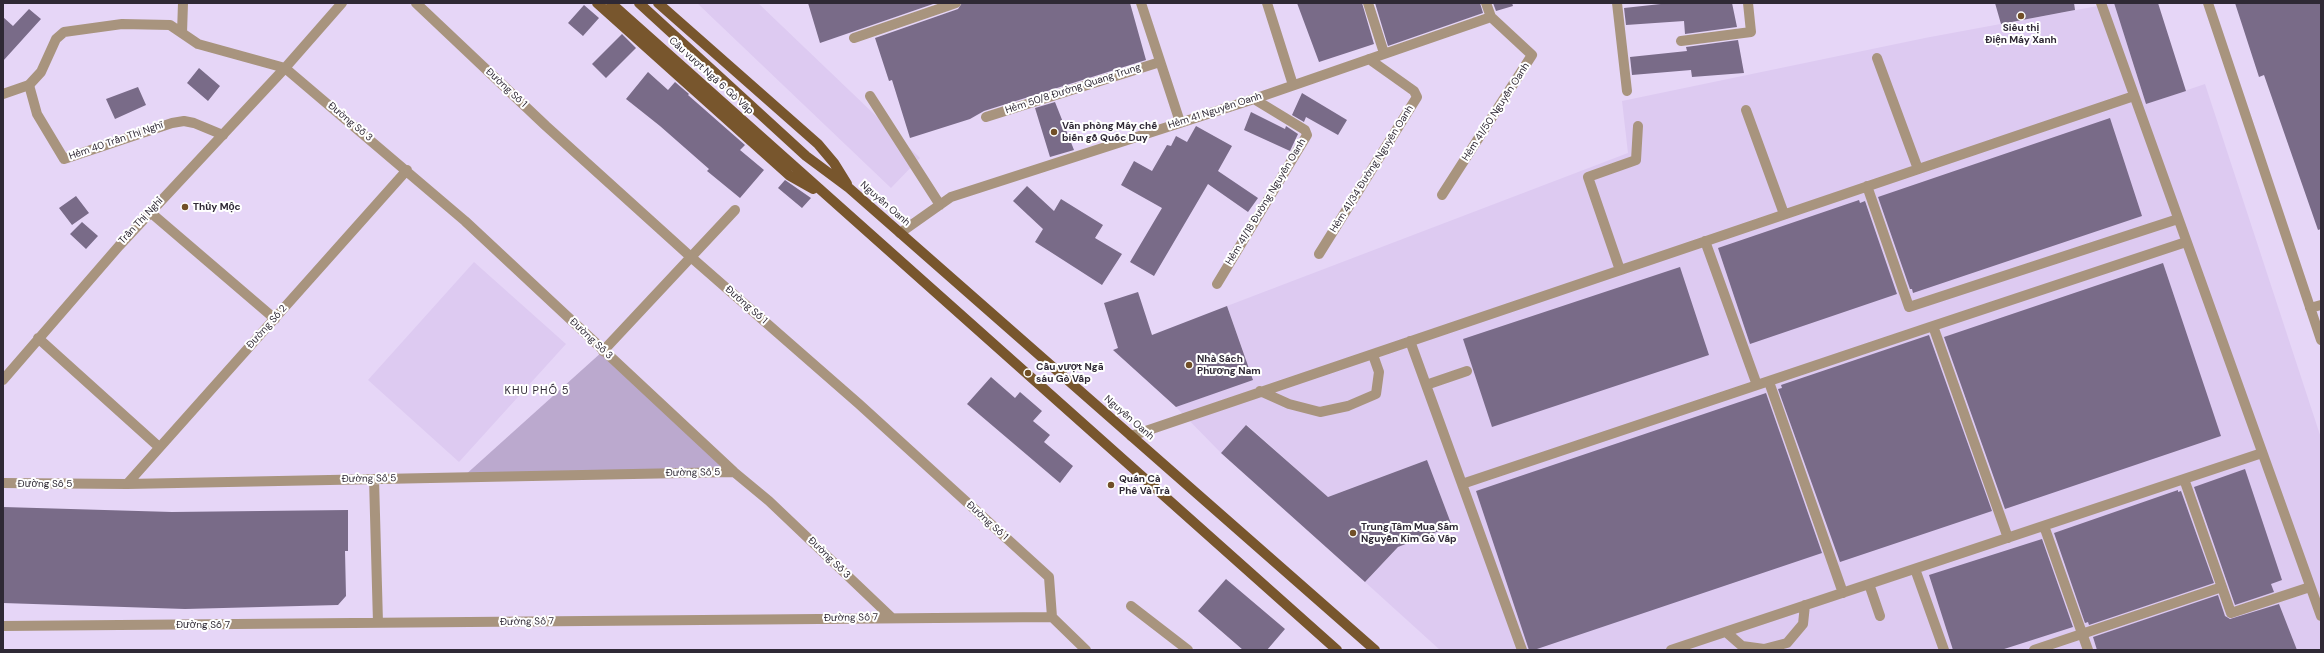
<!DOCTYPE html>
<meta charset="utf-8">
<style>
body{margin:0}
#map{position:relative;width:2324px;height:653px;overflow:hidden;background:#e6d6f7;font-family:"DM Sans",sans-serif}
canvas{display:block}
.frame{position:absolute;inset:0;border:4px solid #2f2935;pointer-events:none}
</style>
<div id="map">
<canvas width="2324" height="653"></canvas>
<div class="frame"></div>
</div>
<script>
const context = document.querySelector('canvas').getContext('2d');
context.lineJoin = 'round';
function fillPath(path, color) {
  context.fillStyle = color;
  context.fill(path, 'evenodd');
}
function toPath(rows) {
  const path = new Path2D();
  for (const r of rows) {
    path.moveTo(r[0], r[1]);
    for (let i = 2; i < r.length; i += 2) path.lineTo(r[i], r[i + 1]);
  }
  return path;
}
function strokePath(path, color, width, dash) {
  context.strokeStyle = color;
  context.lineWidth = width;
  context.lineCap = dash ? 'butt' : 'round';
  context.setLineDash(dash || []);
  context.stroke(path);
}
function drawText(font, color, halo, rows, align = 'center') {
  context.font = font + ' "DM Sans",sans-serif';
  context.lineWidth = 4;
  context.setLineDash([]);
  context.textBaseline = 'middle';
  context.strokeStyle = halo;
  context.fillStyle = color;
  for (const [text, x, y, turn = 0] of rows) {
    context.save();
    context.translate(x, y);
    context.rotate((+turn || 0) * Math.PI / 180);
    context.textAlign = isNaN(turn) ? turn : align;
    if (halo) context.strokeText(text, 0, 0);
    context.fillText(text, 0, 0);
    context.restore();
  }
}
fillPath(toPath([
 [697,3,758,3,920,158,891,188],
 [2114,3,2146,104,2205,84,2321,438,2321,650,1440,650,1365,582,1398,547,1452,526,1427,460,1328,497,1247,425,1221,453,1176,407,1253,379,1227,306,1628,153,1622,101,1925,38],
 [474,262,566,344,459,462,368,380]
]), '#ddcaf1');
fillPath(toPath([
 [603,351,734,472,463,477]
]), '#bba9ce');
fillPath(toPath([
 [808,3,936,3,820,43],
 [962,3,1130,3,1146,60,984,111,970,119,910,138,892,80,889,81,875,38,958,9],
 [1297,3,1362,3,1374,44,1319,62],
 [1375,3,1480,3,1483,13,1388,46],
 [1493,3,1512,3,1513,6,1496,11],
 [1670,3,1732,3,1737,27,1685,34,1684,21,1626,25,1624,8],
 [1995,3,2074,3,2075,10,2001,24],
 [2114,3,2158,3,2186,91,2146,104],
 [2235,3,2321,3,2321,229,2318,230,2264,75,2259,77],
 [584,5,599,18,583,36,568,23],
 [29,9,41,19,3,61,3,17,13,26],
 [622,34,636,48,606,78,592,64],
 [1738,40,1744,73,1692,77,1691,70,1632,75,1630,57,1687,51,1686,47],
 [199,68,220,86,208,101,187,83],
 [648,72,668,90,675,82,689,94,688,95,745,145,740,150,764,170,740,198,707,171,709,169,660,126,626,99],
 [138,87,146,105,115,119,106,99],
 [1302,93,1347,120,1338,135,1306,117,1304,122,1292,115],
 [1055,102,1074,150,1050,157,1035,108],
 [1251,112,1285,129,1286,126,1298,134,1290,151,1244,130],
 [2110,118,2142,216,1913,293,1912,289,1910,289,1878,197],
 [1196,126,1232,146,1218,171,1258,198,1248,212,1208,184,1154,276,1130,262,1162,208,1121,185,1134,161,1152,171,1167,145,1171,146,1176,136,1187,142],
 [785,180,811,198,802,208,778,188],
 [1027,186,1054,211,1061,199,1103,225,1095,238,1122,254,1102,285,1035,242,1043,229,1013,201],
 [76,196,89,213,72,225,59,208],
 [1859,200,1860,203,1865,201,1897,294,1750,344,1718,248],
 [82,222,98,236,86,249,70,234],
 [2163,263,2221,436,2005,509,1944,337],
 [1680,267,1709,355,1492,427,1463,339],
 [1138,292,1152,335,1227,306,1253,380,1176,407,1113,350,1118,348,1104,303],
 [1929,335,1992,511,1840,562,1778,389,1782,388,1781,385],
 [991,377,1015,398,1020,392,1042,411,1033,421,1050,435,1044,442,1073,466,1060,483,967,404],
 [1766,393,1822,553,1534,650,1529,650,1476,491],
 [1246,425,1328,497,1427,460,1452,526,1398,547,1365,582,1221,453],
 [2245,469,2282,580,2271,584,2274,592,2235,605,2194,487],
 [2178,490,2178,492,2181,491,2214,583,2089,625,2088,622,2085,623,2054,533],
 [3,507,172,512,348,510,348,551,345,551,346,596,338,605,185,609,3,603],
 [2042,539,2073,627,2001,650,1953,650,1929,575],
 [1226,579,1285,629,1267,650,1243,650,1198,611],
 [2218,595,2225,616,2230,619,2279,604,2297,650,2097,650,2093,637]
]), '#796b88');
strokePath(toPath([
 [2101,3,2321,616],
 [2208,3,2321,340],
 [1877,58,1918,169],
 [29,85,37,114,64,159,172,123,184,121,194,123,223,135],
 [1746,110,1784,214],
 [1867,186,1909,307,2178,219],
 [1705,241,1757,385],
 [1620,270,1588,177,1636,160,1638,126],
 [2310,308,2321,305],
 [1410,341,1462,484],
 [1769,382,1843,593],
 [1426,385,1467,371],
 [1260,391,1289,404,1320,412,1348,406,1376,394,1379,372,1373,355],
 [1131,436,2134,96],
 [2184,479,2231,613,2310,587],
 [2044,526,2088,650],
 [2008,538,1933,326,2186,242],
 [1915,569,1944,650],
 [1869,584,1880,616],
 [1131,606,1188,650],
 [1726,632,1742,646,1764,649,1787,643,1803,624,1805,605],
 [1522,650,1462,484,1933,326],
 [1671,650,2262,453],
 [2034,650,2222,587]
]), '#a8947e', 10);
strokePath(toPath([
 [416,3,546,126,692,258,859,404,1049,577,1052,617],
 [1141,3,1180,122],
 [1267,3,1293,85],
 [1368,3,1384,53],
 [1486,3,1491,17],
 [1617,3,1627,91],
 [182,33,183,3],
 [854,38,956,3],
 [1681,41,1751,32,1748,3],
 [3,94,29,85,41,72,56,39,64,32,122,24,170,25,198,44,285,68,465,221,734,472,769,501,891,617],
 [870,96,940,205],
 [986,117,1160,62],
 [1442,195,1532,55,1491,17],
 [150,212,275,319],
 [900,233,951,197,1254,99,1491,17],
 [1319,254,1417,97,1414,91,1369,59],
 [1217,284,1307,135,1305,130,1254,99],
 [38,338,159,447],
 [603,351,735,210],
 [3,380,119,246,285,68,342,3],
 [374,479,378,623],
 [3,483,127,484,734,472],
 [127,484,407,170],
 [1052,617,1086,650],
 [3,626,1052,617]
]), '#a8947e', 10);
strokePath(toPath([
 [597,3,790,176,813,189],
 [611,3,1337,650],
 [639,3,806,156,849,188,1375,650],
 [658,3,818,144,834,163,847,184]
]), '#78562d', 10);
for (const [x, y, r, color] of [
 [2021,16,4,"#714f27"],
 [1054,132,4,"#714f27"],
 [185,207,4,"#714f27"],
 [1189,365,4,"#714f27"],
 [1028,373,4,"#714f27"],
 [1111,485,4,"#714f27"],
 [1353,533,4,"#714f27"]
]) {
  const dot = new Path2D();
  dot.arc(x, y, r, 0, 2 * Math.PI);
  context.fillStyle = color;
  context.fill(dot);
  strokePath(dot, '#fff', 1.5);
}
drawText('bold 10px', '#2f2935', '#fff', [
 ["Siêu thị",2021,28,"center"],
 ["Điện Máy Xanh",2021,40,"center"],
 ["Văn phòng Máy chế",1062,126],
 ["biến gỗ Quốc Duy",1062,138],
 ["Thủy Mộc",193,207],
 ["Nhà Sách",1197,359],
 ["Phương Nam",1197,371],
 ["Cầu vượt Ngã",1036,367],
 ["sáu Gò Vấp",1036,379],
 ["Quán Cà",1119,479],
 ["Phê Và Trà",1119,491],
 ["Trung Tâm Mua Sắm",1361,527],
 ["Nguyễn Kim Gò Vấp",1361,539]
], 'left');
drawText('10px', '#2f2935', '#fff', [
 ["Cầu vượt Ngã 6 Gò Vấp",711,76,42],
 ["Đường Số 1",506,88,43],
 ["Hẻm 50/8 Đường Quang Trung",1073,89,-18],
 ["Hẻm 41 Nguyễn Oanh",1215,111,-18],
 ["Hẻm 41/50 Nguyễn Oanh",1496,112,-57],
 ["Đường Số 3",350,122,40],
 ["Hẻm 40 Trần Thị Nghĩ",116,141,-19],
 ["Hẻm 41/34 Đường Nguyễn Oanh",1372,169,-58],
 ["Hẻm 41/18 Đường Nguyễn Oanh",1266,202,-59],
 ["Nguyễn Oanh",885,204,41],
 ["Trần Thị Nghỉ",141,221,-47],
 ["Đường Số 1",746,305,41],
 ["Đường Số 2",267,327,-48],
 ["Đường Số 3",591,339,43],
 ["Nguyễn Oanh",1129,418,41],
 ["Đường Số 5",693,473,-1],
 ["Đường Số 5",369,479,-1],
 ["Đường Số 5",45,484],
 ["Đường Số 1",987,521,42],
 ["Đường Số 3",829,558,44],
 ["Đường Số 7",851,618,-1],
 ["Đường Số 7",527,622,-1],
 ["Đường Số 7",203,625]
]);
context.letterSpacing = '1px';
drawText('11px', '#2f2935', '#fff', [
 ["KHU PHỐ 5",537,391]
]);
context.letterSpacing = '0px';
</script>
